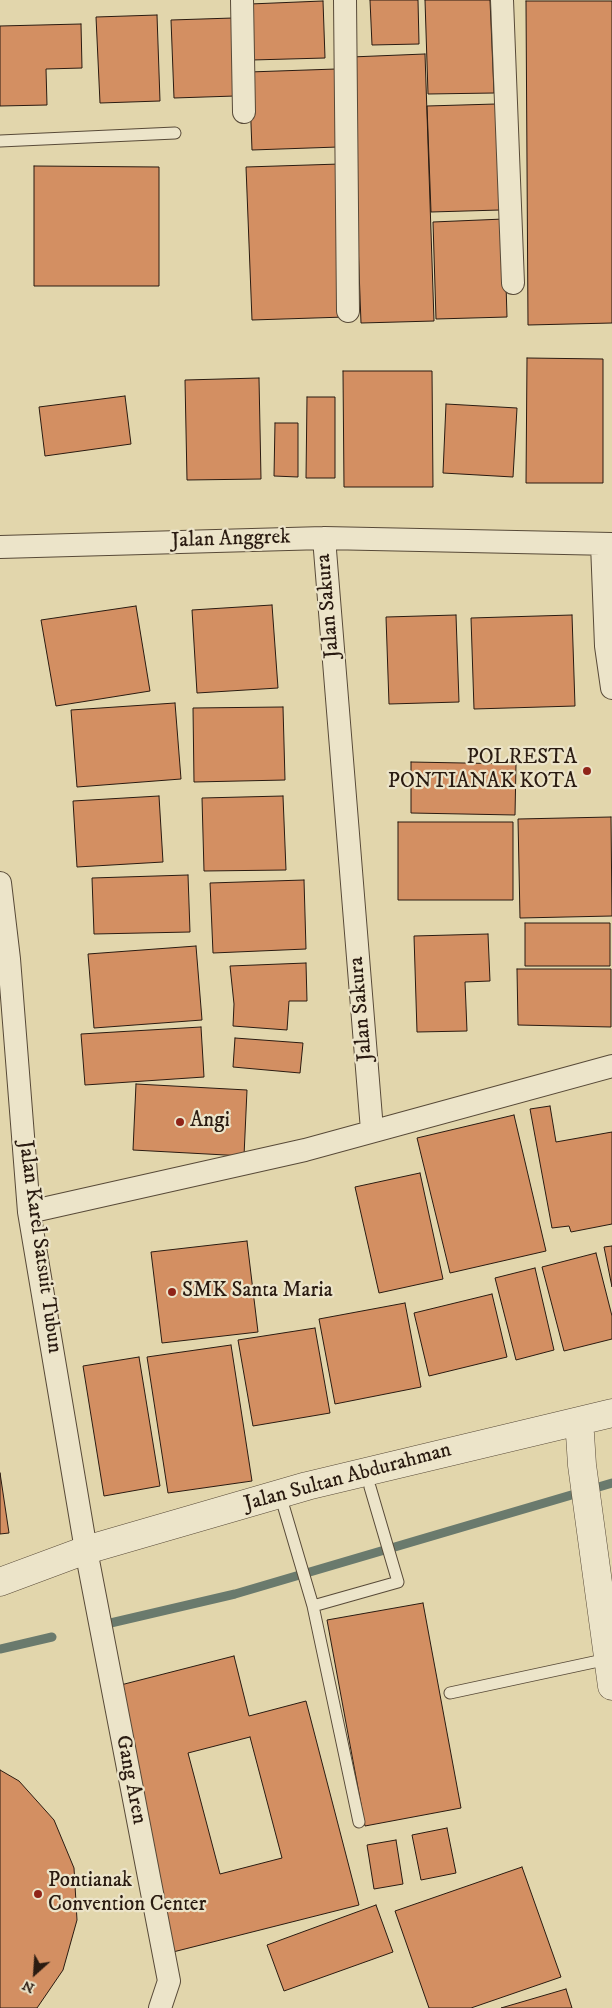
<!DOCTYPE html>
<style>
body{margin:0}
#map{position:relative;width:612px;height:2008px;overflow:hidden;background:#e2d6ac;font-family:"IM FELL DW Pica",serif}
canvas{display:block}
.north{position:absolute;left:10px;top:1948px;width:50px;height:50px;-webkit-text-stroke:4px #ece4c9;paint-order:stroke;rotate:206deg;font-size:14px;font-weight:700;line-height:20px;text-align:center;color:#2a1b11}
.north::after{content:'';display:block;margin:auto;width:18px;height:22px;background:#2a1b11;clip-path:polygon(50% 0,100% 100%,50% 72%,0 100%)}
</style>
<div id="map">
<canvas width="612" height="2008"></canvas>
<div class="north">N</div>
</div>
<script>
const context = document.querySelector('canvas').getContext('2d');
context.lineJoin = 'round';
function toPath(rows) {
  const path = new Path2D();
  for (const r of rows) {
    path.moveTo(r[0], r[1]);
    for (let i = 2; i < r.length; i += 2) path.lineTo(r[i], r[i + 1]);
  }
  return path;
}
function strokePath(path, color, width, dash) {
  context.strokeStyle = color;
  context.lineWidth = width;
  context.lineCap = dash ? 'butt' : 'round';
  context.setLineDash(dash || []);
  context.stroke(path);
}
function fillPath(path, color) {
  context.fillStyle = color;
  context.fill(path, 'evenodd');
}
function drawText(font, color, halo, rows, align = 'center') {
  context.font = font + ' "IM FELL DW Pica",serif';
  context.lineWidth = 4.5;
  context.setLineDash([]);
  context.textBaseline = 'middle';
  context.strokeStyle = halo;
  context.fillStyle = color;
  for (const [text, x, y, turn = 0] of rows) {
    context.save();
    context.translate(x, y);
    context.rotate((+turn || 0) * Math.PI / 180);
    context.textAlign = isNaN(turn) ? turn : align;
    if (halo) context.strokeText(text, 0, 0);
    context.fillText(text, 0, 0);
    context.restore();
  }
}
strokePath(toPath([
 [102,1625,235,1594,612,1483],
 [0,1649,52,1637]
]), '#6a7a6d', 9);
const building = toPath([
 [370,0,418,0,419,44,372,45,370,0],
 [425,0,490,0,494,93,428,94,425,0],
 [323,1,325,58,252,60,250,4,323,1],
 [526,1,612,1,612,323,528,325,526,1],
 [157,15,160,101,100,103,96,17,157,15],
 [233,18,235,96,174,98,171,20,233,18],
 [81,24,82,68,46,69,47,105,0,106,0,26,81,24],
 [425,54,434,321,361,323,351,57,425,54],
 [336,69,338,147,252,150,249,72,336,69],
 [496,104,500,210,431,212,427,106,496,104],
 [340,164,345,317,252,320,246,167,340,164],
 [34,166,159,167,159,286,34,286,34,166],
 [504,219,507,317,436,319,433,222,504,219],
 [527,358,603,359,603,483,526,483,527,358],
 [343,371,432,371,433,487,344,487,343,371],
 [259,378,261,479,187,480,185,380,259,378],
 [125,396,131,444,45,456,39,407,125,396],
 [307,397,335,397,335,478,306,478,307,397],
 [446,404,517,408,513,477,443,473,446,404],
 [275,423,298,423,298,477,274,476,275,423],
 [272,605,278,688,197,693,192,610,272,605],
 [136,606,150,691,56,706,41,620,136,606],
 [456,615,459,702,389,704,386,617,456,615],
 [572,615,575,706,474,709,471,618,572,615],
 [175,703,181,779,77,787,71,710,175,703],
 [283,707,285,780,194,782,193,708,283,707],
 [411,762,516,764,515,815,411,813,411,762],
 [159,796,163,862,77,867,73,801,159,796],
 [283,796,286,870,204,871,202,798,283,796],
 [611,817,612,916,520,918,518,819,611,817],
 [398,822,513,822,513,900,398,900,398,822],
 [188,875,190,932,94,934,92,878,188,875],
 [304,880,306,949,213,953,210,883,304,880],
 [525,923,610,923,610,966,525,966,525,923],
 [488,934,490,981,465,982,467,1031,417,1032,414,936,488,934],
 [196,946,202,1020,94,1028,88,954,196,946],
 [306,963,307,1001,289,1001,287,1030,233,1026,234,1004,230,966,306,963],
 [517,969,611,969,611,1027,518,1025,517,969],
 [201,1027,204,1077,85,1085,81,1034,201,1027],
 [235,1038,303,1043,300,1073,233,1067,235,1038],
 [136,1084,247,1090,244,1156,133,1150,136,1084],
 [550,1106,556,1142,612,1132,612,1224,571,1232,569,1226,552,1228,530,1109,550,1106],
 [514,1115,546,1251,450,1273,417,1138,514,1115],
 [420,1173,443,1279,379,1293,355,1187,420,1173],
 [247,1241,258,1332,162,1343,151,1252,247,1241],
 [612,1246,612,1287,604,1247,612,1246],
 [596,1253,612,1316,612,1339,564,1351,542,1267,596,1253],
 [535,1268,554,1350,516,1360,495,1278,535,1268],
 [492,1294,507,1357,429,1376,414,1313,492,1294],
 [405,1303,421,1387,335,1404,319,1319,405,1303],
 [315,1328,330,1413,253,1426,238,1340,315,1328],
 [231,1345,252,1481,168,1493,147,1357,231,1345],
 [139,1357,160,1486,104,1496,83,1366,139,1357],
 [0,1473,9,1533,0,1534,0,1473],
 [423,1603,461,1808,365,1826,327,1620,423,1603],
 [234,1656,249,1716,306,1701,359,1905,173,1952,105,1689,234,1656],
 [250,1737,282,1858,220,1874,188,1753,250,1737],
 [0,1770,19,1781,54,1820,74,1868,77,1920,63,1970,37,2008,0,2008,0,1770],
 [447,1828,456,1873,421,1880,412,1835,447,1828],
 [396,1840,403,1884,374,1889,367,1845,396,1840],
 [522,1867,561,1977,471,2008,429,2008,395,1911,522,1867],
 [376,1905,393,1952,284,1991,267,1945,376,1905],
 [566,1989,572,2008,501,2008,566,1989]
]);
fillPath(building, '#d38f62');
strokePath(building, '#2a1b11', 1);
const service = toPath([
 [0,141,175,133],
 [284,1508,313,1606,398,1582,370,1487],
 [313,1606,359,1822],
 [450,1693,608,1659]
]);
const minor = toPath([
 [242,0,244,112],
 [345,0,348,311],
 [502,0,513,283],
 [324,538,372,1130],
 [602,544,606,646,612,688],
 [0,547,324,538,612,544],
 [0,883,9,959,29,1212,86,1550,169,1981,160,2008],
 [29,1212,305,1150,612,1066]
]);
const tertiary = toPath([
 [580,1434,582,1465,612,1686],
 [0,1582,86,1550,307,1486,612,1413]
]);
strokePath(service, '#584a38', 13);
strokePath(minor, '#584a38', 24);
strokePath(tertiary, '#584a38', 29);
strokePath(service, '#ece4c9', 11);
strokePath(minor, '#ece4c9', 22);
strokePath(tertiary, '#ece4c9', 28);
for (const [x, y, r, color] of [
 [587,771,5,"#8f2418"],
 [180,1122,5,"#8f2418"],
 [172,1292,5,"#8f2418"],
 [38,1894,5,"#8f2418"]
]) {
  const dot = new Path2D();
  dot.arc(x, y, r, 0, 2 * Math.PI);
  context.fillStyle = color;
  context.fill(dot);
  strokePath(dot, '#ece4c9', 2);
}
drawText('21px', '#2a1b11', '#ece4c9', [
 ["Jalan Anggrek",231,540,-2],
 ["Jalan Sakura",329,606,-95],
 ["Jalan Sakura",362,1009,-95],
 ["Jalan Karel Satsuit Tubun",39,1247,82],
 ["Jalan Sultan Abdurahman",348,1478,-15],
 ["Gang Aren",130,1780,79]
]);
drawText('21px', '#2a1b11', '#ece4c9', [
 ["POLRESTA",577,759,"right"],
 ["PONTIANAK KOTA",577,783,"right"],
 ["Angi",190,1122],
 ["SMK Santa Maria",182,1292],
 ["Pontianak",48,1882],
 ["Convention Center",48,1906]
], 'left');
</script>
